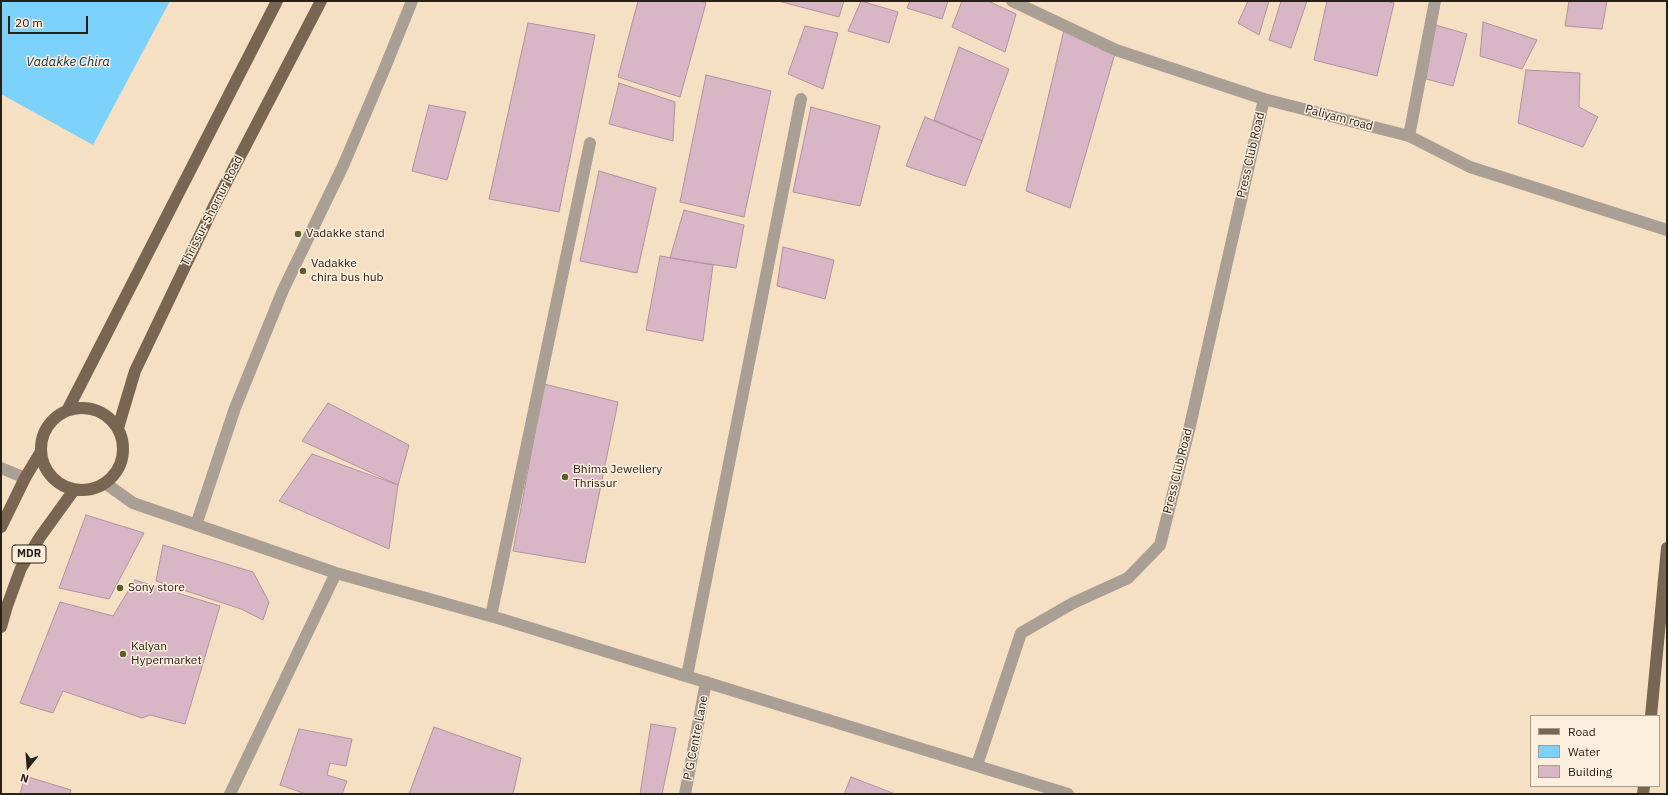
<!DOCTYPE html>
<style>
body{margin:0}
#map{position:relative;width:1668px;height:795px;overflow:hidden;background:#f6e0c4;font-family:"IBM Plex Sans",sans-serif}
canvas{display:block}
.frame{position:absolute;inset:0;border:2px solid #292016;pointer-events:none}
.legend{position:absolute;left:1530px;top:715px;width:130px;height:72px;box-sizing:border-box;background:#fcefde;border:1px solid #a89c8e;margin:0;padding:5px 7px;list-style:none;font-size:12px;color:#292016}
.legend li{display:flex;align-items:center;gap:8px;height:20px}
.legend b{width:20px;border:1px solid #a89c8e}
.north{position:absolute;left:8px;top:747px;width:40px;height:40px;-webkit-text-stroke:3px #fcefde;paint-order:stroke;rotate:197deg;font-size:11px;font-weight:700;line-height:16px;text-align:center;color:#292016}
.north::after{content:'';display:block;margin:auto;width:14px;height:18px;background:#292016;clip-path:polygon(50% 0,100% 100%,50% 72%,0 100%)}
.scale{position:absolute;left:8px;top:16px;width:80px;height:18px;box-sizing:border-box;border:2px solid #292016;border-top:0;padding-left:5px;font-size:12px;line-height:14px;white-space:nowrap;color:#292016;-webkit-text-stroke:3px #fcefde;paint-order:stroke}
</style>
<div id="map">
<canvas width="1668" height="795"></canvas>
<div class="frame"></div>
<ul class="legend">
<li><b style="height:5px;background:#796652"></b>Road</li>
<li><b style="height:11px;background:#7dd2fb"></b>Water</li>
<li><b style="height:11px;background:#d9b6c6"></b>Building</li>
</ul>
<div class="north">N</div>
<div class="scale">20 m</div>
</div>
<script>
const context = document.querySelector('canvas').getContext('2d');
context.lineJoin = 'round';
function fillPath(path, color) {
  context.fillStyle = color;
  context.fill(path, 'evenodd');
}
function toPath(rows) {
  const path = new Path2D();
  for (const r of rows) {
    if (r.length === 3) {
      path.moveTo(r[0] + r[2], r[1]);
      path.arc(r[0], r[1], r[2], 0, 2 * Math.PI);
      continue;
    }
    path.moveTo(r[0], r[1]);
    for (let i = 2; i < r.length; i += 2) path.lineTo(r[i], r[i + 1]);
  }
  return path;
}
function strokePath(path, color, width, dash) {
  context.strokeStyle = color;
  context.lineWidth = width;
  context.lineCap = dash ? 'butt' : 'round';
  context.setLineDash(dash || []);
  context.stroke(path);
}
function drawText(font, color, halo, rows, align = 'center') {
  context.font = font + ' "IBM Plex Sans",sans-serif';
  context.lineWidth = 3;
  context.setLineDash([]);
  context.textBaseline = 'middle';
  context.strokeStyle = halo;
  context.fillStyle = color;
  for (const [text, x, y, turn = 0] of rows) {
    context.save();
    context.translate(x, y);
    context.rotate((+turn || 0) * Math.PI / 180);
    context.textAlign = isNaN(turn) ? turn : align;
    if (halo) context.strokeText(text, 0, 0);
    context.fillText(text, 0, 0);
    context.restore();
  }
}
fillPath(toPath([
 [1,1,170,1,93,145,1,94]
]), '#7dd2fb');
const building = toPath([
 [638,1,701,1,706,3,680,97,618,77,638,1],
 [778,1,844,1,839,17,778,1],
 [861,1,898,12,889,43,848,31,861,1],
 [910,1,948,1,942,19,907,8,910,1],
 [962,1,988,1,1016,14,1005,52,952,27,962,1],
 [1248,1,1269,1,1259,35,1238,23,1248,1],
 [1281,1,1307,1,1291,48,1269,40,1281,1],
 [1327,1,1385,1,1394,3,1377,76,1314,60,1327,1],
 [1569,1,1607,1,1602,29,1565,26,1569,1],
 [1483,22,1537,40,1522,69,1480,56,1483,22],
 [528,23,595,35,559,212,489,199,528,23],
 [1435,25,1467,34,1453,86,1426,79,1435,25],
 [805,26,838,33,823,89,788,74,805,26],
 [1065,26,1116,50,1070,208,1026,191,1065,26],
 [959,47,1009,69,982,141,934,120,959,47],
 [1526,70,1580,73,1579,107,1598,117,1583,147,1518,123,1526,70],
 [706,75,771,91,744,217,680,202,706,75],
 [619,83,675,102,673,141,609,124,619,83],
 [429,105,466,112,447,180,412,171,429,105],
 [811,107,880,126,860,206,793,192,811,107],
 [925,117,982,141,965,186,906,166,925,117],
 [599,171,656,188,637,273,580,261,599,171],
 [684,210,744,225,736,268,670,258,684,210],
 [783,247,834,260,825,299,777,286,783,247],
 [660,256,713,265,703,341,646,330,660,256],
 [544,384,618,402,585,563,513,551,544,384],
 [328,403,409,445,398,485,302,441,328,403],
 [312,454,398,485,389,549,279,501,312,454],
 [86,515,144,533,109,599,59,588,86,515],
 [163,545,253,572,269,602,263,620,241,609,156,581,163,545],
 [135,580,220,606,185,724,150,715,142,718,63,691,53,713,20,703,60,602,113,616,135,580],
 [651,724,676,728,662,794,640,794,651,724],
 [434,727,521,758,513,794,409,794,434,727],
 [299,729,352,739,346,766,330,763,327,775,347,781,342,794,306,794,280,785,299,729],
 [25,776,71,790,70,794,20,794,25,776],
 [851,777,895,794,844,794,851,777]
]);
fillPath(building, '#d9b6c6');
strokePath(building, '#b291a0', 1);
strokePath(toPath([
 [1012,1,1116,50,1264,99,1409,136,1470,167,1667,230],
 [1409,136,1435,1],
 [1,468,25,478],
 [105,483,133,503,336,573,501,619,1068,794],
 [196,525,235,408,283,290,343,166,384,70,412,1],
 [491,616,590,143],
 [687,676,801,99],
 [977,765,1021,633,1073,603,1128,578,1160,545,1189,430,1264,99],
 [230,794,336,573],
 [685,794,706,682]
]), '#aa9f94', 12);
strokePath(toPath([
 [82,449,41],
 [68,409,277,1],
 [118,428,135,371,213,208,321,1],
 [1,527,25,478,40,453],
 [1,627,7,606,21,568,40,537,74,490],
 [1651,716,1667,548],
 [1643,794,1644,786]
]), '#796652', 12);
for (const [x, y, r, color] of [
 [298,234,4,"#5c5e2b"],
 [303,271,4,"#5c5e2b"],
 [565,477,4,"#5c5e2b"],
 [120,588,4,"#5c5e2b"],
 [123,654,4,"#5c5e2b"]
]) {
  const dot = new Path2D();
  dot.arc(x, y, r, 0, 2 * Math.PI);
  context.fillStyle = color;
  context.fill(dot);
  strokePath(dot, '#fcefde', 1.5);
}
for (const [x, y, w] of [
 [29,554,34]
]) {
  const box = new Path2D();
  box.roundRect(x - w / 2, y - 9, w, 18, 3);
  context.fillStyle = '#fcefde';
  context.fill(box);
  strokePath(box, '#292016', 1);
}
drawText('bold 11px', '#292016', null, [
 ["MDR",29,554]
]);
drawText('12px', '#292016', '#fcefde', [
 ["Paliyam road",1339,118,15],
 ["Press Club Road",1251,155,-77],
 ["Thrissur-Shornur Road",212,211,-63],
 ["Press Club Road",1178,471,-76],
 ["P G Centre Lane",696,738,-79]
]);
drawText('12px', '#292016', '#fcefde', [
 ["Vadakke stand",306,234],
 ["Vadakke",311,264],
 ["chira bus hub",311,278],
 ["Bhima Jewellery",573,470],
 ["Thrissur",573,484],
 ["Sony store",128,588],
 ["Kalyan",131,647],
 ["Hypermarket",131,661]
], 'left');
drawText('italic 13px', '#0b3344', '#fcefde', [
 ["Vadakke Chira",68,62]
]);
</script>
